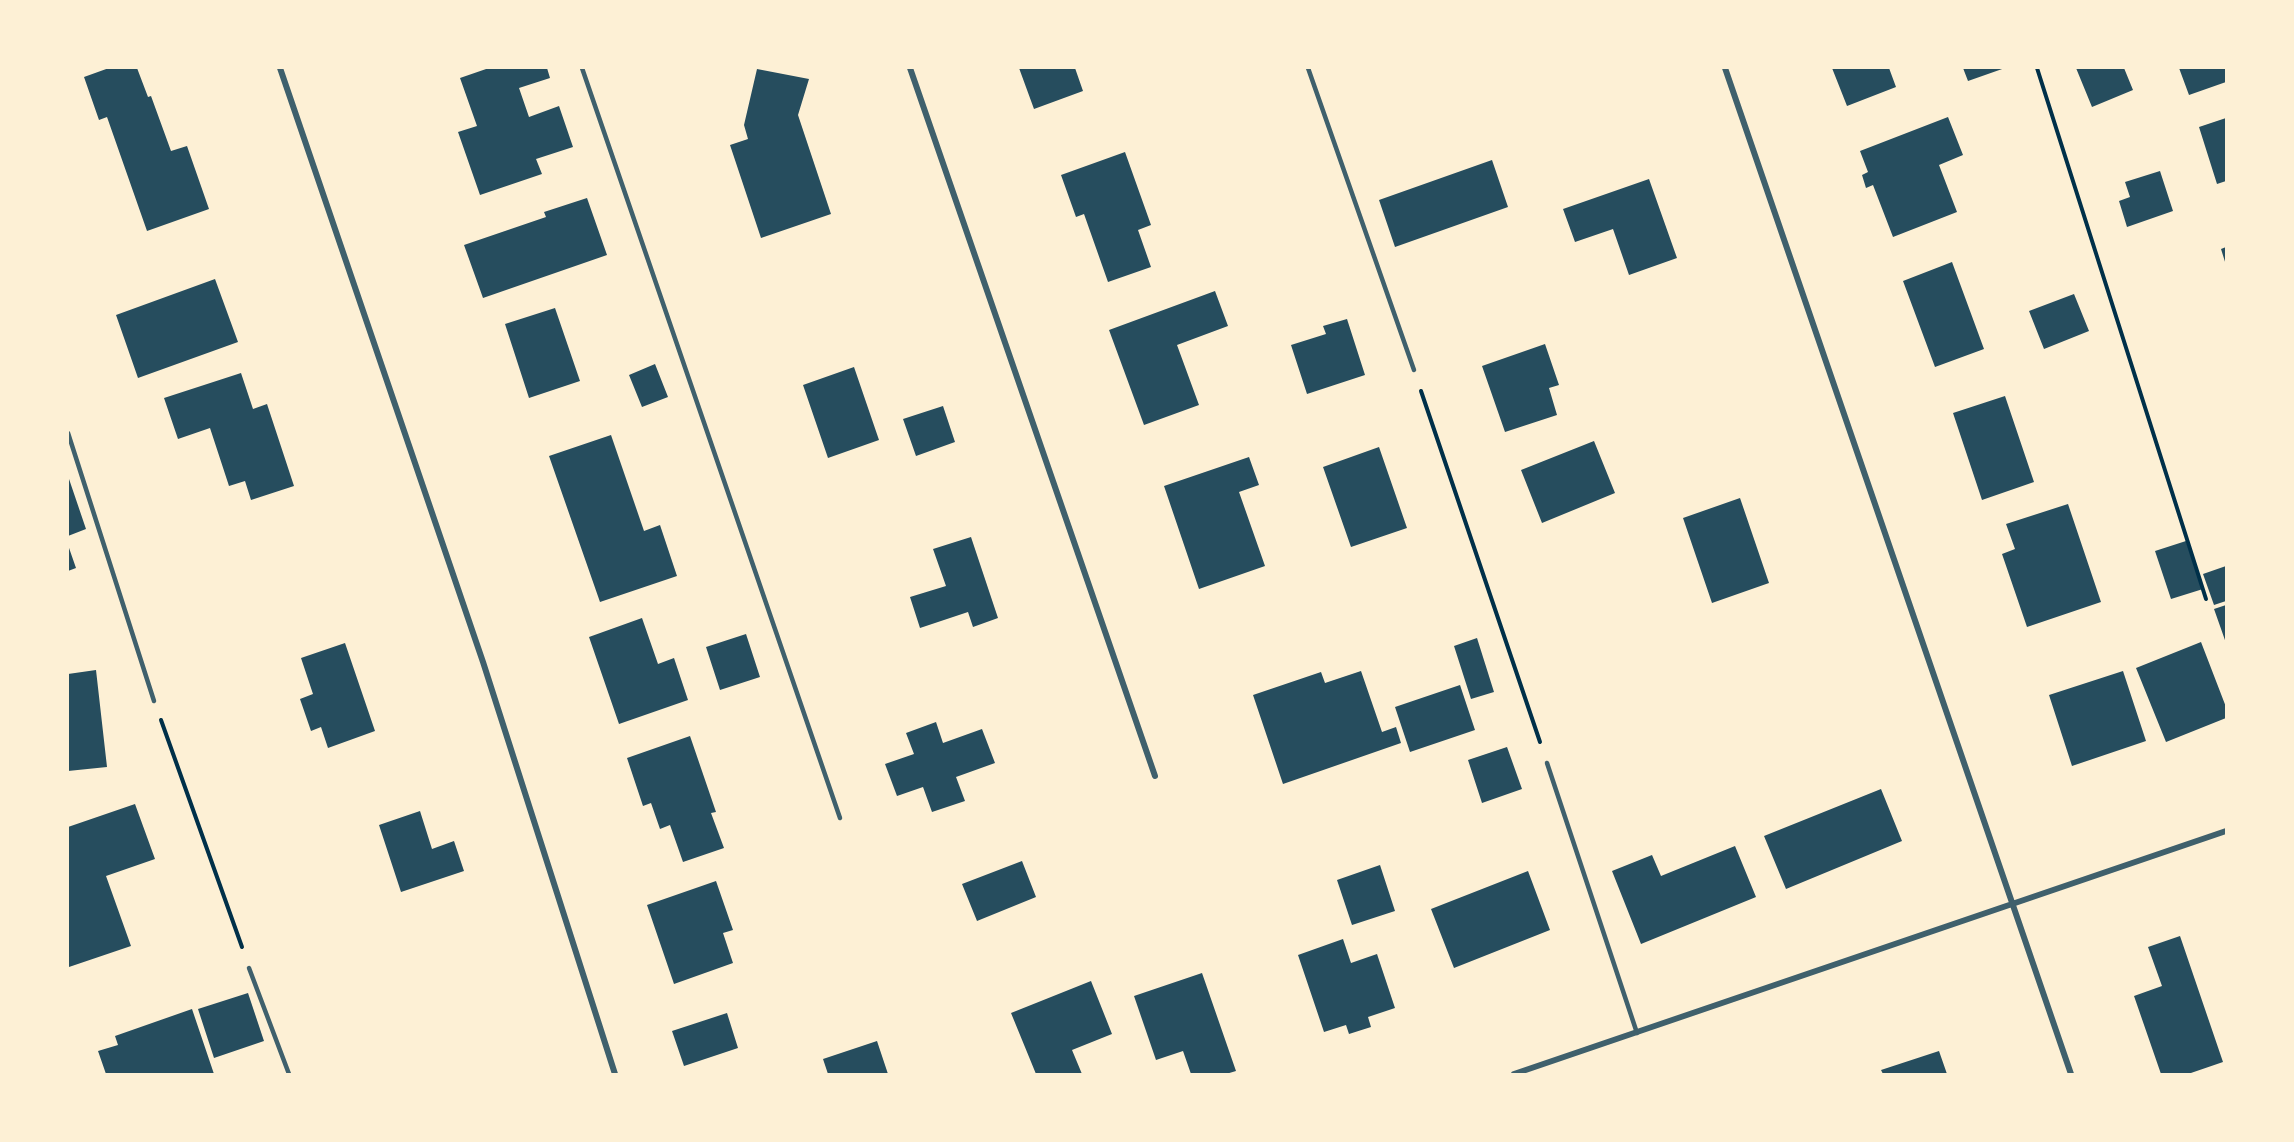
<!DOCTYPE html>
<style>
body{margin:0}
#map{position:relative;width:2294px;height:1142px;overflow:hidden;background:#fdf0d5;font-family:Poppins,sans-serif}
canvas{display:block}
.frame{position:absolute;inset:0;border:69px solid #fdf0d5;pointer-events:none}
</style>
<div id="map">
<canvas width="2294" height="1142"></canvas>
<div class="frame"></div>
</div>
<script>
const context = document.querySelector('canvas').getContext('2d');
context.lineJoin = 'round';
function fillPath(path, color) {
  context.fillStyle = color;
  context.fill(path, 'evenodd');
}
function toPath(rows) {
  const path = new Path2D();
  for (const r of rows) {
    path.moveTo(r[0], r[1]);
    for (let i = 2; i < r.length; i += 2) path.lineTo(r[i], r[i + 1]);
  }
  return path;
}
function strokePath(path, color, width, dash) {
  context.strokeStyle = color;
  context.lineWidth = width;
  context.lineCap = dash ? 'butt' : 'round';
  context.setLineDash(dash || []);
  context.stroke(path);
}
fillPath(toPath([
 [109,68,137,68,148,97,151,96,171,151,187,146,209,209,147,231,107,117,99,120,84,77],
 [489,68,547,68,550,78,519,88,529,117,559,106,573,147,536,159,542,174,480,195,458,132,477,126,460,78],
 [1019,68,1075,68,1083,91,1034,109],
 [1832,68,1889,68,1896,87,1847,106],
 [1963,68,2005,68,1968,81],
 [2076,68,2124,68,2133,90,2092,107],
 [2179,68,2226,68,2226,82,2189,95],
 [757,69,809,79,798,115,831,214,761,238,730,145,748,139,744,125],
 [1948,117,1963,155,1939,165,1957,212,1893,237,1873,185,1866,188,1862,175,1868,172,1860,151],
 [2226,118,2226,181,2217,184,2199,127],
 [1125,152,1151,225,1138,230,1151,267,1108,282,1084,214,1076,217,1061,175],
 [1492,160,1508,207,1395,247,1379,200],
 [2160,171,2173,211,2127,227,2119,201,2130,197,2125,182],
 [1649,179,1677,258,1629,275,1613,229,1575,242,1563,209],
 [587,198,607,255,483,298,464,245,546,217,544,212],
 [2226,247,2226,265,2221,249],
 [1952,262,1984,349,1935,367,1903,281],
 [215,279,238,342,138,378,116,315],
 [1215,291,1228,326,1177,345,1199,405,1144,425,1109,330],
 [2074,294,2089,331,2044,349,2029,311],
 [555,308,580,381,529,398,505,324],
 [1347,319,1365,375,1307,394,1291,345,1326,334,1323,326],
 [1545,344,1559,385,1549,388,1557,415,1505,432,1482,366],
 [655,364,668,397,642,407,629,375],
 [854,367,879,440,828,458,803,385],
 [241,373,253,409,267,404,294,486,251,500,245,481,229,486,210,428,178,439,164,398],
 [2005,396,2034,482,1982,500,1953,413],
 [943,406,955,442,916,456,903,419],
 [611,435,644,531,660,525,677,576,600,602,549,456],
 [1594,441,1615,493,1542,523,1521,470],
 [1379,447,1407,528,1351,547,1323,467],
 [1249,457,1259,485,1239,492,1265,566,1199,589,1164,486],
 [68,476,86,529,68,536],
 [1740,498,1769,583,1712,603,1683,518],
 [2068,504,2101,602,2027,627,2002,554,2015,549,2006,524],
 [971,537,998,618,973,627,968,612,920,628,910,597,946,586,933,549],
 [2186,541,2203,589,2171,599,2155,551],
 [68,545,76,568,68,571],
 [2226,566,2226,601,2214,605,2203,574],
 [2226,605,2226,643,2214,609],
 [642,618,658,664,674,658,688,700,619,724,589,637],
 [746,634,760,677,720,690,706,647],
 [1477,638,1494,692,1471,699,1454,646],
 [2201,642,2226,707,2226,718,2166,742,2136,668],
 [345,643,375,731,328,748,321,727,311,731,300,699,313,694,301,658],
 [96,670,107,767,68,771,68,674],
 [1361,671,1382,732,1396,727,1401,743,1283,784,1253,695,1321,672,1325,683],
 [2123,671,2146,741,2072,766,2049,695],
 [1460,685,1475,730,1410,752,1395,707],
 [936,722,943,743,982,729,995,763,956,777,965,801,932,812,923,787,897,796,885,764,914,754,906,733],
 [690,736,716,812,711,813,724,848,683,862,670,825,660,829,651,803,643,806,627,758],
 [1507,747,1522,789,1482,803,1468,760],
 [1881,789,1902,841,1786,889,1764,836],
 [135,804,155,859,106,876,131,946,69,967,68,827],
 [420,811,432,849,454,841,464,871,401,892,379,825],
 [1735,846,1756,897,1641,944,1612,871,1652,855,1661,876],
 [1022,861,1036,897,977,921,962,884],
 [1380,865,1395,911,1352,925,1337,880],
 [1528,871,1550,930,1454,968,1431,909],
 [716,881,733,930,723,933,733,963,674,984,647,905],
 [2180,936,2223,1062,2188,1074,2161,1074,2134,996,2162,986,2148,947],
 [1343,939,1351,963,1377,954,1395,1008,1368,1017,1371,1027,1349,1034,1346,1025,1324,1032,1298,955],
 [1202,973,1236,1071,1226,1074,1191,1074,1183,1051,1156,1060,1134,996],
 [1091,981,1112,1034,1072,1050,1082,1074,1036,1074,1011,1013],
 [248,993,264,1041,214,1058,198,1009],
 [192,1009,214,1074,106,1074,98,1051,118,1045,115,1036],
 [727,1013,738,1048,684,1066,672,1031],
 [877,1041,888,1074,828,1074,823,1059],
 [1939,1051,1947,1074,1883,1074,1881,1070]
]), '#264d5e');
strokePath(toPath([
 [2037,68,2206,599],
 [1421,391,1540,742],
 [161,720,242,947]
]), '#003049', 4);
strokePath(toPath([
 [582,68,840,818],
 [1308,68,1414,370],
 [68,433,154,701],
 [1547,763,1637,1033],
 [249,968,289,1074]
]), '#3f606c', 4.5);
strokePath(toPath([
 [280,68,483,662,615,1074],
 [910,68,1155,776],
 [1725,68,2071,1074],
 [1514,1074,2226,831]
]), '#3f606c', 6);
</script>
